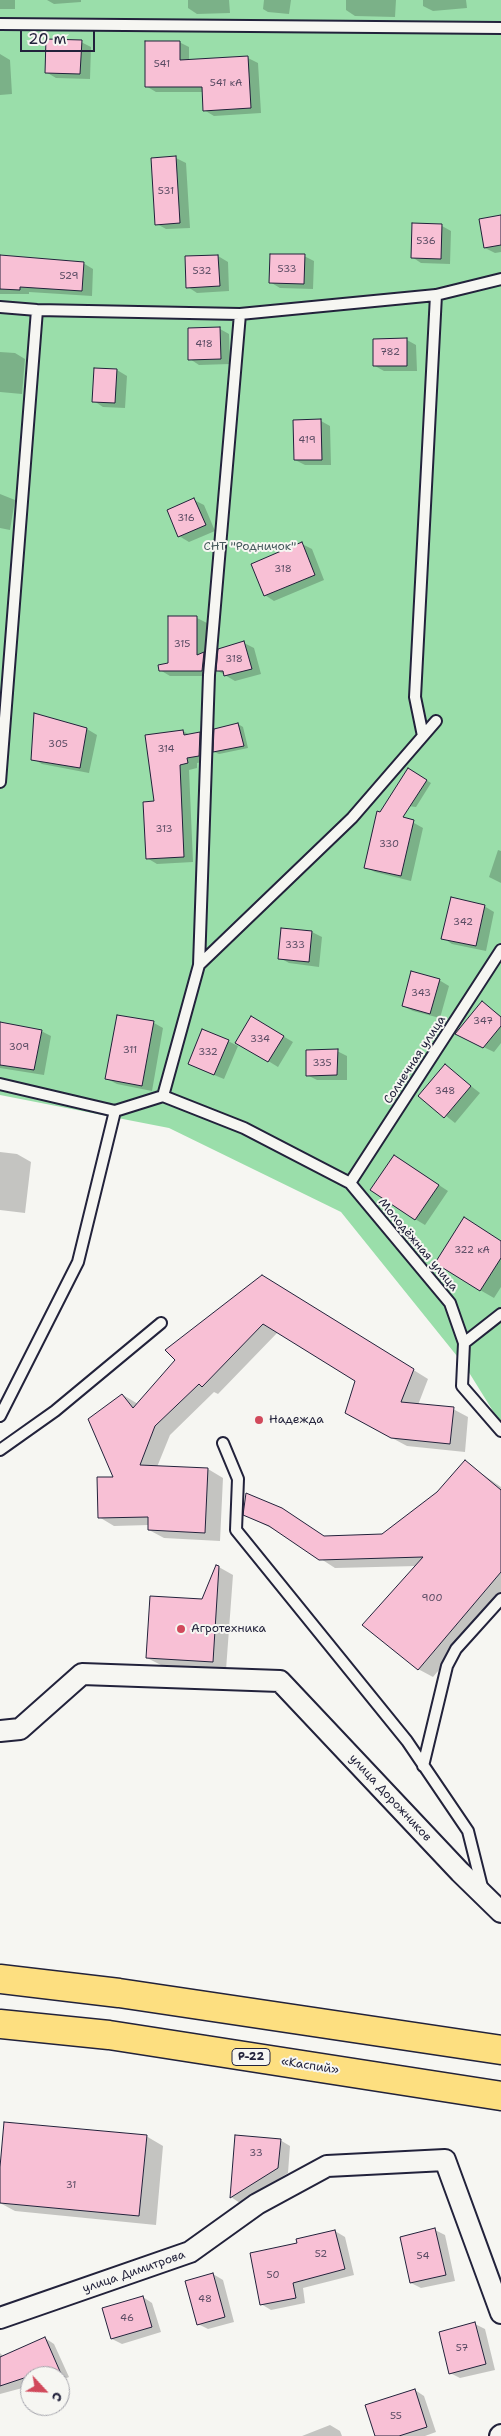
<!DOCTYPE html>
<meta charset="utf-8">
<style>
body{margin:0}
#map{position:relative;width:501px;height:2436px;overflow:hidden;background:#f6f6f2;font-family:"Shantell Sans",sans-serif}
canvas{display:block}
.north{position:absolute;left:20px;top:2366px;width:50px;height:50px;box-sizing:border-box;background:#f6f6f2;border:1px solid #a1a1a9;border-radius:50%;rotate:115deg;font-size:14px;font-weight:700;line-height:20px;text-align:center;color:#22223b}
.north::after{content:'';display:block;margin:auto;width:18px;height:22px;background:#d1495b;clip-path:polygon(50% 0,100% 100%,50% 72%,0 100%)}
.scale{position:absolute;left:20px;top:30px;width:75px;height:22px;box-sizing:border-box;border:2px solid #22223b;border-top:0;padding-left:6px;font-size:15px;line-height:18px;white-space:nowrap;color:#22223b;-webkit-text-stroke:4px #f6f6f2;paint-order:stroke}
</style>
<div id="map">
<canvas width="501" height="2436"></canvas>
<div class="north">С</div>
<div class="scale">20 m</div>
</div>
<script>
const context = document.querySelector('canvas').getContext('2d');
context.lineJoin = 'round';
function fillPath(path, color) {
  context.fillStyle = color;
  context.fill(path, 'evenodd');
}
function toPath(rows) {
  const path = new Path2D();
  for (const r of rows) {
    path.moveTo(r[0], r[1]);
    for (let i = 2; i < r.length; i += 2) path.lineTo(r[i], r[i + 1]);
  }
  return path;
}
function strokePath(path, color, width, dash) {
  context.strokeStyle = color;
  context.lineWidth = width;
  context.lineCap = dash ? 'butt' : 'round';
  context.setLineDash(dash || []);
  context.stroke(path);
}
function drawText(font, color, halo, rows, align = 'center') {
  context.font = font + ' "Shantell Sans",sans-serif';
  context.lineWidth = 4;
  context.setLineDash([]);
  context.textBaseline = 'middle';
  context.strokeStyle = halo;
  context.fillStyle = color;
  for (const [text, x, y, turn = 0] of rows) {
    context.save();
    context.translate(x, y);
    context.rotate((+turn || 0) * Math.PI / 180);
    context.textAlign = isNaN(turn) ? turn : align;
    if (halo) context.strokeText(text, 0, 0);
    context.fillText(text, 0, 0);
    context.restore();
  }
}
fillPath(toPath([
 [0,0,501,0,501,1424,465,1366,341,1212,169,1128,0,1095]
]), '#9adeaa');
fillPath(toPath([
 [0,0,15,0,15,9,0,9],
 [47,0,81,0,81,2,54,4],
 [188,0,229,0,230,13,197,14,188,8],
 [264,0,291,0,289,14,268,12,263,9],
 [346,0,396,0,395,17,355,16,346,10],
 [423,0,466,0,467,8,433,11,423,6],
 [81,42,91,47,90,79,56,78,46,72],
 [179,42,189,47,189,61,248,58,258,63,261,113,214,116,204,110,203,92,156,92,146,86],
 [0,54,10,60,12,94,0,95],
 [176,158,186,163,190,228,166,229,157,224],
 [501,216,501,252,495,253,485,248],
 [442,226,451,231,450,264,421,263,412,257],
 [0,256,83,263,93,269,92,296,29,292,29,294,0,294],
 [218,256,228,262,229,291,197,293,188,287],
 [304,256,314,261,313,289,280,288,270,282],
 [220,329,229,334,230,364,199,365,190,359],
 [407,340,416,345,417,371,384,371,375,366],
 [0,352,15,353,25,359,22,394,0,392],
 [117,370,127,376,125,408,103,407,94,401],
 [321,421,330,426,331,465,305,465,295,460],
 [0,494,15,500,10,530,0,528],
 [194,500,204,505,215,531,189,542,179,536],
 [302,544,312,549,324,580,274,601,265,595],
 [197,618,207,623,206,655,212,676,170,676,160,670,169,664],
 [244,643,254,648,261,674,235,681,218,671],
 [35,715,87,729,97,735,89,773,42,764,33,759],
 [238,724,243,727,248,748,219,754,214,752,215,730],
 [183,731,190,735,200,733,210,739,209,761,197,763,197,768,189,770,193,862,157,864,147,858,156,802],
 [408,769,431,783,416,807,392,804],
 [378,813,414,823,423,828,411,881,375,872,365,867],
 [498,850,501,851,501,883,489,877],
 [484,906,494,912,486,951,452,944,443,938],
 [282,929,312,932,322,937,319,967,289,963,280,958],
 [439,980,449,986,440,1018,413,1011,403,1006],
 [482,1003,501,1016,501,1043,494,1052,456,1034],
 [252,1018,293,1042,278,1067,237,1042],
 [154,1023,163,1028,152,1091,117,1084,107,1079],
 [0,1024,41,1031,51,1036,44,1075,0,1068],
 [228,1041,238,1046,224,1079,199,1069],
 [337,1051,347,1056,347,1080,317,1080,307,1075],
 [445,1066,480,1093,455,1123,420,1095],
 [0,1152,17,1154,31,1162,25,1213,0,1210],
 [404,1162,448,1191,425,1225,415,1219],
 [501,1242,501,1287,494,1298,480,1290],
 [277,1285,428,1379,418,1405,453,1409,468,1417,465,1452,407,1446,362,1422,357,1381,278,1332,218,1394,214,1392,170,1435,157,1467,208,1469,223,1478,220,1541,164,1538,149,1530,149,1525,114,1526,99,1517,115,1478,123,1395,138,1404],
 [465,1462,501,1487,501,1597,433,1677,418,1669,417,1566,335,1568,279,1532,245,1515,325,1537,382,1536,438,1492],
 [217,1566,233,1575,226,1670,161,1665,147,1658,203,1600],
 [146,2136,163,2146,156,2225,15,2211,0,2203,0,2180],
 [280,2140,290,2146,288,2173,240,2203,231,2197],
 [435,2230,445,2235,455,2281,421,2288,411,2283],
 [335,2231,345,2237,354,2275,303,2288,305,2303,271,2310,261,2304,299,2244],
 [213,2274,223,2280,234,2322,208,2329,198,2324],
 [143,2297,152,2303,161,2332,122,2344,112,2339,104,2309],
 [475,2324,485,2329,495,2370,460,2378,450,2373],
 [45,2338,54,2344,69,2377,60,2381,60,2376,30,2376,30,2389,26,2387,0,2394,0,2353,4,2357],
 [415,2390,424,2396,436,2432,425,2436,376,2436],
 [330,2425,340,2431,342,2436,302,2436]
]), '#0003');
const building = toPath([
 [46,39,82,40,80,74,45,73,46,39],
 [145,41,180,41,180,60,248,56,251,108,203,111,202,87,145,87,145,41],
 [176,156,180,223,155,225,151,158,176,156],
 [501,215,501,245,484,248,479,219,501,215],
 [412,223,442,224,441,259,411,258,412,223],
 [270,254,305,254,304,284,269,283,270,254],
 [0,255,84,262,82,291,20,287,20,290,0,289,0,255],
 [218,255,220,286,186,288,185,256,218,255],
 [220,327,221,359,188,360,188,328,220,327],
 [407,338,407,366,373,366,373,339,407,338],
 [94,368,117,369,115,403,92,402,94,368],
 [321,419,322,460,294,460,293,420,321,419],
 [194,498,206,525,178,537,167,510,194,498],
 [302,542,315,575,264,596,251,564,302,542],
 [168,616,197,616,197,655,204,652,202,671,159,671,158,665,168,663,168,616],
 [244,641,252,669,224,676,223,671,216,671,218,649,244,641],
 [34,713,87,728,80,768,31,760,34,713],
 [238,723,244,746,213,752,214,729,238,723],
 [183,730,184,735,200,732,199,756,187,758,188,763,180,765,184,857,146,859,143,802,154,801,145,735,183,730],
 [408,768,427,780,403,817,414,820,401,876,364,868,377,811,380,812,408,768],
 [451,897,485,905,476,946,441,939,451,897],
 [281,928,312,931,309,962,278,959,281,928],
 [411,971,440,979,430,1014,402,1006,411,971],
 [482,1001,501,1017,501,1026,483,1048,455,1034,482,1001],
 [117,1015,154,1021,142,1086,105,1079,117,1015],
 [251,1016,284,1036,268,1062,235,1043,251,1016],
 [0,1022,42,1030,34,1070,0,1065,0,1022],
 [202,1029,229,1040,214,1075,188,1064,202,1029],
 [338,1049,337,1075,306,1076,306,1050,338,1049],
 [445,1064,471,1086,444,1118,418,1096,445,1064],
 [394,1155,439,1185,415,1220,370,1190,394,1155],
 [464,1217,501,1241,501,1258,480,1291,435,1263,464,1217],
 [262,1275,414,1369,401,1402,454,1407,450,1444,391,1438,345,1413,355,1381,263,1324,202,1387,199,1384,155,1426,140,1465,208,1468,205,1533,148,1530,148,1517,98,1518,97,1477,113,1477,88,1419,122,1394,133,1408,175,1360,165,1350,262,1275],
 [465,1460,501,1490,501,1572,418,1670,362,1625,423,1557,319,1560,269,1526,243,1515,246,1493,282,1508,324,1536,382,1534,437,1492,465,1460],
 [216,1565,219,1566,213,1662,146,1658,150,1596,202,1599,216,1565],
 [4,2122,147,2135,139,2216,0,2203,0,2167,4,2122],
 [235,2135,281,2139,278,2168,230,2198,235,2135],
 [435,2228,446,2275,410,2283,400,2237,435,2228],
 [335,2230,345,2269,293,2283,296,2298,260,2305,250,2253,297,2243,296,2239,335,2230],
 [213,2273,225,2317,197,2325,185,2281,213,2273],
 [143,2296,152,2327,111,2339,102,2308,143,2296],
 [475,2322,486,2364,449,2374,439,2332,475,2322],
 [45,2337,62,2376,30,2376,0,2386,0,2357,45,2337],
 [415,2389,427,2427,399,2436,375,2436,365,2405,415,2389]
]);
fillPath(building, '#f8c0d5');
strokePath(building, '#22223b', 1);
const lane = toPath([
 [0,24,501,28],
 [0,307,37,310,240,314,436,295,501,279],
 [423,736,415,697,436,295],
 [0,782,37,310],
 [199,965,209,675,240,314],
 [0,1084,115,1111,163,1096,244,1128,350,1183,450,1303,464,1343,462,1386,501,1431],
 [163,1096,199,965,352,818,436,721],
 [350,1183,501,950],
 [464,1343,501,1314],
 [0,1416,78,1262,115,1111],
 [223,1443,238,1479,236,1530,407,1741,468,1831,483,1891],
 [0,1450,55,1411,161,1323],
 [423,1766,447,1666,456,1649,501,1599]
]);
const street = toPath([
 [0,1731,20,1729,82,1674,280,1681,460,1872,501,1912],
 [0,2318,190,2252,257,2204,327,2166,445,2160,501,2313],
 [500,2436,501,2435]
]);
const highway = toPath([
 [0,1979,119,1993,501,2050],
 [0,2024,109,2035,501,2096]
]);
strokePath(lane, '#22223b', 14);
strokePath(street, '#22223b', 24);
strokePath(highway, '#22223b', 31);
strokePath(lane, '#f6f6f2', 10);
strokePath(street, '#f6f6f2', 20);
strokePath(highway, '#fddf80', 28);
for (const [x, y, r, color] of [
 [259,1420,5,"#d1495b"],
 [181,1629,5,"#d1495b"]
]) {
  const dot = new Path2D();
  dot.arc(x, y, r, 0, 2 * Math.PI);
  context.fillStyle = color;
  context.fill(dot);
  strokePath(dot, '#f6f6f2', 2);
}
drawText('10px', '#584a62', null, [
 ["541",162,64],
 ["541 кА",226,83],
 ["531",166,191],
 ["536",426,241],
 ["533",287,269],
 ["532",202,271],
 ["529",69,276],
 ["418",204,344],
 ["782",390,352],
 ["419",307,440],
 ["316",186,518],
 ["318",283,569],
 ["315",182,644],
 ["318",234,659],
 ["305",58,744],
 ["314",166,749],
 ["313",164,829],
 ["330",389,844],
 ["342",463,922],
 ["333",295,945],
 ["343",421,993],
 ["347",483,1021],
 ["334",260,1039],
 ["309",19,1047],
 ["311",130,1050],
 ["332",208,1052],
 ["335",322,1063],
 ["348",445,1091],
 ["322 кА",472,1250],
 ["900",432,1598],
 ["33",256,2153],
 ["31",71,2185],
 ["52",321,2254],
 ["54",423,2256],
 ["50",273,2275],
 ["48",205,2299],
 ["46",127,2318],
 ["57",462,2348],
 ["55",396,2416]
]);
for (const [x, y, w] of [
 [251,2057,38]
]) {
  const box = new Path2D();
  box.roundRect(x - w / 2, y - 8.5, w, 17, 4);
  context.fillStyle = '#f6f6f2';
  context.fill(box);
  strokePath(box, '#22223b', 1);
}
drawText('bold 11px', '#22223b', null, [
 ["Р-22",251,2057]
]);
drawText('12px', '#465a5c', '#f6f6f2', [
 ["СНТ \"Родничок\"",250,547]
]);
drawText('12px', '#22223b', '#f6f6f2', [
 ["Солнечная улица",415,1060,-57],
 ["Молодёжная улица",418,1245,50],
 ["улица Дорожников",390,1798,47],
 ["«Каспий»",310,2066,9],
 ["улица Димитрова",134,2272,-19]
]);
drawText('12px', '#22223b', '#f6f6f2', [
 ["Надежда",269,1420],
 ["Агротехника",191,1629]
], 'left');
</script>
